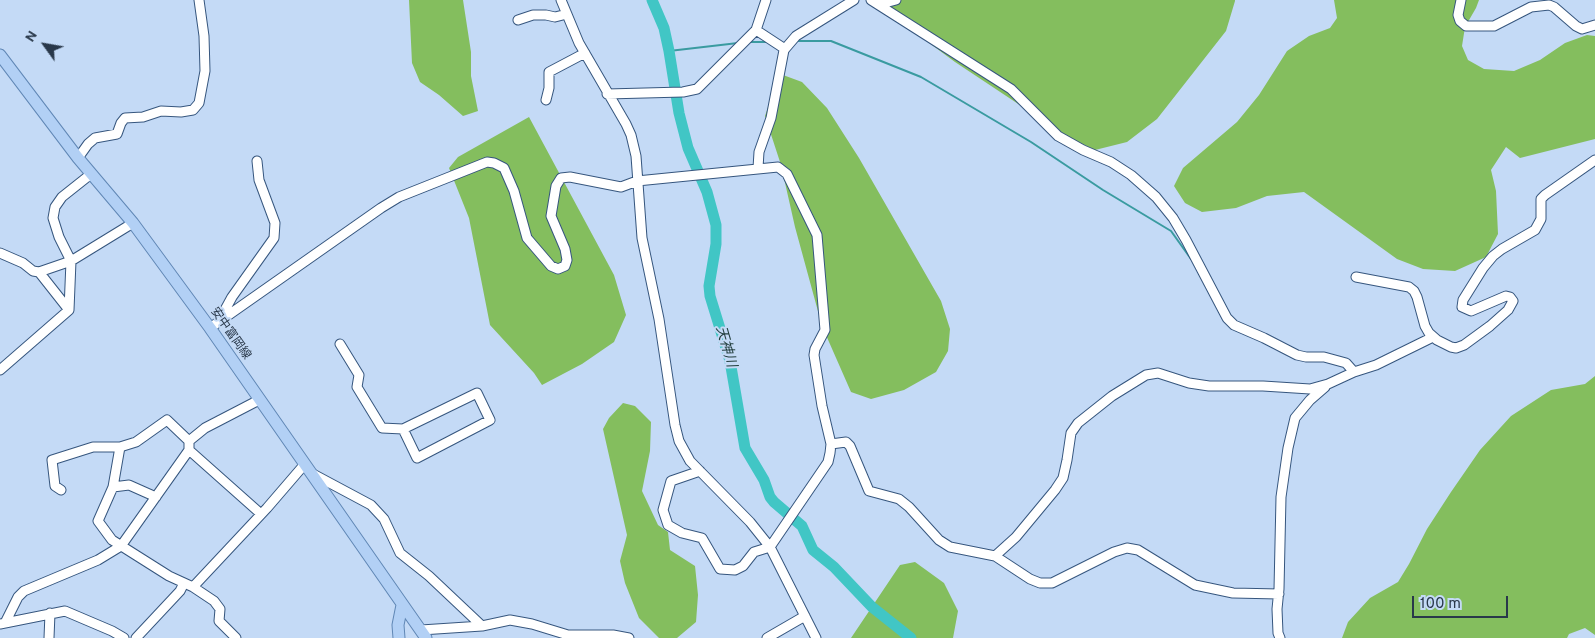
<!DOCTYPE html>
<meta charset="utf-8">
<style>
body{margin:0}
#map{position:relative;width:1595px;height:638px;overflow:hidden;background:#c4daf6;font-family:Overpass,sans-serif}
canvas{display:block}
.north{position:absolute;left:20px;top:20px;width:50px;height:50px;-webkit-text-stroke:4px #c4daf6;paint-order:stroke;rotate:302deg;font-size:14px;font-weight:700;line-height:20px;text-align:center;color:#29384a}
.north::after{content:'';display:block;margin:auto;width:18px;height:22px;background:#29384a;clip-path:polygon(50% 0,100% 100%,50% 72%,0 100%)}
.scale{position:absolute;left:1412px;top:596px;width:96px;height:22px;box-sizing:border-box;border:2px solid #29384a;border-top:0;padding-left:6px;font-size:15px;line-height:18px;white-space:nowrap;color:#29384a;-webkit-text-stroke:4px #c4daf6;paint-order:stroke}
</style>
<div id="map">
<canvas width="1595" height="638"></canvas>
<div class="north">N</div>
<div class="scale">100 m</div>
</div>
<script>
const context = document.querySelector('canvas').getContext('2d');
context.lineJoin = 'round';
function fillPath(path, color) {
  context.fillStyle = color;
  context.fill(path, 'evenodd');
}
function toPath(rows) {
  const path = new Path2D();
  for (const r of rows) {
    path.moveTo(r[0], r[1]);
    for (let i = 2; i < r.length; i += 2) path.lineTo(r[i], r[i + 1]);
  }
  return path;
}
function strokePath(path, color, width, dash) {
  context.strokeStyle = color;
  context.lineWidth = width;
  context.lineCap = dash ? 'butt' : 'round';
  context.setLineDash(dash || []);
  context.stroke(path);
}
function drawText(font, color, halo, rows, align = 'center') {
  context.font = font + ' Overpass,"Noto Sans JP",sans-serif';
  context.lineWidth = 4;
  context.setLineDash([]);
  context.textBaseline = 'middle';
  context.strokeStyle = halo;
  context.fillStyle = color;
  for (const [text, x, y, turn = 0] of rows) {
    context.save();
    context.translate(x, y);
    context.rotate((+turn || 0) * Math.PI / 180);
    context.textAlign = isNaN(turn) ? turn : align;
    if (halo) context.strokeText(text, 0, 0);
    context.fillText(text, 0, 0);
    context.restore();
  }
}
fillPath(toPath([
 [409,0,463,0,471,52,471,76,478,111,463,116,439,95,420,82,412,63],
 [871,0,1235,0,1235,1,1226,31,1157,119,1127,142,1095,150,1068,137,955,62],
 [1334,0,1479,0,1476,8,1465,27,1462,46,1468,60,1484,69,1514,71,1540,60,1565,43,1587,35,1595,36,1595,139,1520,158,1506,147,1491,170,1496,191,1498,234,1486,257,1455,271,1423,269,1397,259,1304,192,1267,196,1236,208,1202,212,1185,203,1174,186,1183,168,1237,122,1259,95,1287,51,1309,36,1330,28,1337,18],
 [783,75,802,82,827,108,859,158,941,301,950,329,948,351,936,372,904,390,871,399,851,392,822,326,795,227,781,165,765,116,773,92],
 [529,117,614,275,626,315,614,342,582,364,542,385,534,373,490,325,469,218,449,168,458,157],
 [1595,376,1595,635,1585,628,1569,634,1567,638,1342,638,1348,622,1370,598,1398,582,1409,564,1427,529,1451,492,1480,450,1511,416,1551,390,1585,384],
 [623,403,635,406,651,422,650,451,642,491,658,525,668,532,670,550,695,566,698,595,696,622,677,638,659,638,639,618,625,583,620,561,627,535,603,429,609,418],
 [915,562,944,583,958,611,953,638,851,638,900,565]
]), '#84be5e');
strokePath(toPath([
 [796,41,831,41,921,77,1031,142,1103,190,1171,231,1191,259],
 [748,42,768,42],
 [669,51,738,43]
]), '#3a9ba0', 2);
strokePath(toPath([
 [652,0,664,28,669,51,679,113,688,148,707,192,716,225,716,244,709,286,710,296,730,361,745,448,764,480,770,497,774,502,802,526,813,550,834,567,872,607,911,638]
]), '#41c6c5', 11);
const minor = toPath([
 [561,0,579,43,626,124,631,135,636,156,642,238,659,319,675,425,679,441,690,461,750,522,770,547,816,638],
 [871,0,1011,89,1058,136,1083,150,1111,162,1131,175,1156,197,1173,218,1186,240,1227,318,1234,325,1264,338,1297,355,1306,357,1324,357,1346,363,1354,372],
 [1461,0,1458,15,1460,21,1466,26,1494,26,1531,7,1549,5,1554,7,1576,26,1582,29,1595,25],
 [878,2,885,3,896,0],
 [518,20,533,15,546,15,555,17,567,14],
 [756,30,785,49],
 [607,94,683,92,697,89,756,30,766,0],
 [546,100,549,88,549,72,585,53],
 [78,158,88,144,95,138,117,134,121,123,125,118,143,117,161,111,181,112,193,110,199,103,205,71,204,36,199,0],
 [758,168,759,152,771,118,784,50,796,36,854,0],
 [0,253,23,263,33,271,39,272,71,261,133,223],
 [39,272,69,310],
 [1356,277,1409,287,1414,291,1417,297,1425,326,1429,333,1437,340,1451,347,1456,348,1464,345,1490,326,1508,310,1513,301,1510,297,1506,296,1471,311,1462,307,1463,300,1483,268,1493,256,1502,249,1535,230,1541,219,1541,199,1545,195,1595,160],
 [220,319,232,297,274,238,275,223,259,180,257,161],
 [210,328,381,208,399,197,487,162,494,163,504,168,514,191,527,238,551,266,558,269,565,266,567,260,565,249,551,216,556,186,561,178,570,177,621,187,637,181,778,167,787,174,817,235,825,330,815,349,814,355,822,406,831,444,830,453,828,462,770,547,754,552,743,566,735,570,720,569,702,538,682,533,668,525,663,510,671,481,700,471],
 [340,344,359,375,357,387,382,428,403,429,477,393,490,420,417,458,403,429],
 [0,370,69,310,71,261,59,237,53,218,55,207,62,197,91,174],
 [831,444,846,442,850,446,869,491,899,499,909,507,939,540,950,547,995,556,1030,579,1040,583,1052,583,1114,552,1127,548,1138,550,1195,585,1233,593,1279,594],
 [120,447,113,487,98,521,112,540,169,576,193,587,214,601,220,609,219,621,236,638],
 [189,450,261,514],
 [313,474,371,505,384,519,400,553,429,576,482,626],
 [113,487,129,485,156,497],
 [61,490,55,486,52,460,93,447,120,447,136,442,167,420,189,441],
 [995,556,1016,537,1055,490,1063,478,1067,460,1071,433,1078,423,1112,396,1146,375,1158,373,1189,383,1209,386,1263,386,1310,389,1328,384,1354,372,1376,365,1433,337],
 [193,587,267,508,304,465],
 [5,623,65,611,112,631,124,638],
 [0,624,5,623,18,597,24,591,98,560,121,546,189,450,189,441,205,428,259,400],
 [421,630,482,626,510,620,532,624,568,635,613,635,629,638],
 [49,638,50,613],
 [136,638,180,591,184,583],
 [767,638,805,616],
 [1280,638,1278,633,1277,609,1279,589,1281,497,1288,448,1295,418,1310,400,1325,387]
]);
const major = toPath([
 [0,55,78,158,133,223,210,328,426,638],
 [399,638,398,625,402,605]
]);
strokePath(minor, '#36567e', 11);
strokePath(major, '#6087b5', 13);
strokePath(minor, '#fff', 9);
strokePath(major, '#b2d0f5', 11);
drawText('12px', '#29384a', '#c4daf6', [
 ["安中富岡線",230,334,55]
]);
drawText('italic 14px', '#1f3b3a', '#c4daf6', [
 ["天神川",725,347,74]
]);
</script>
